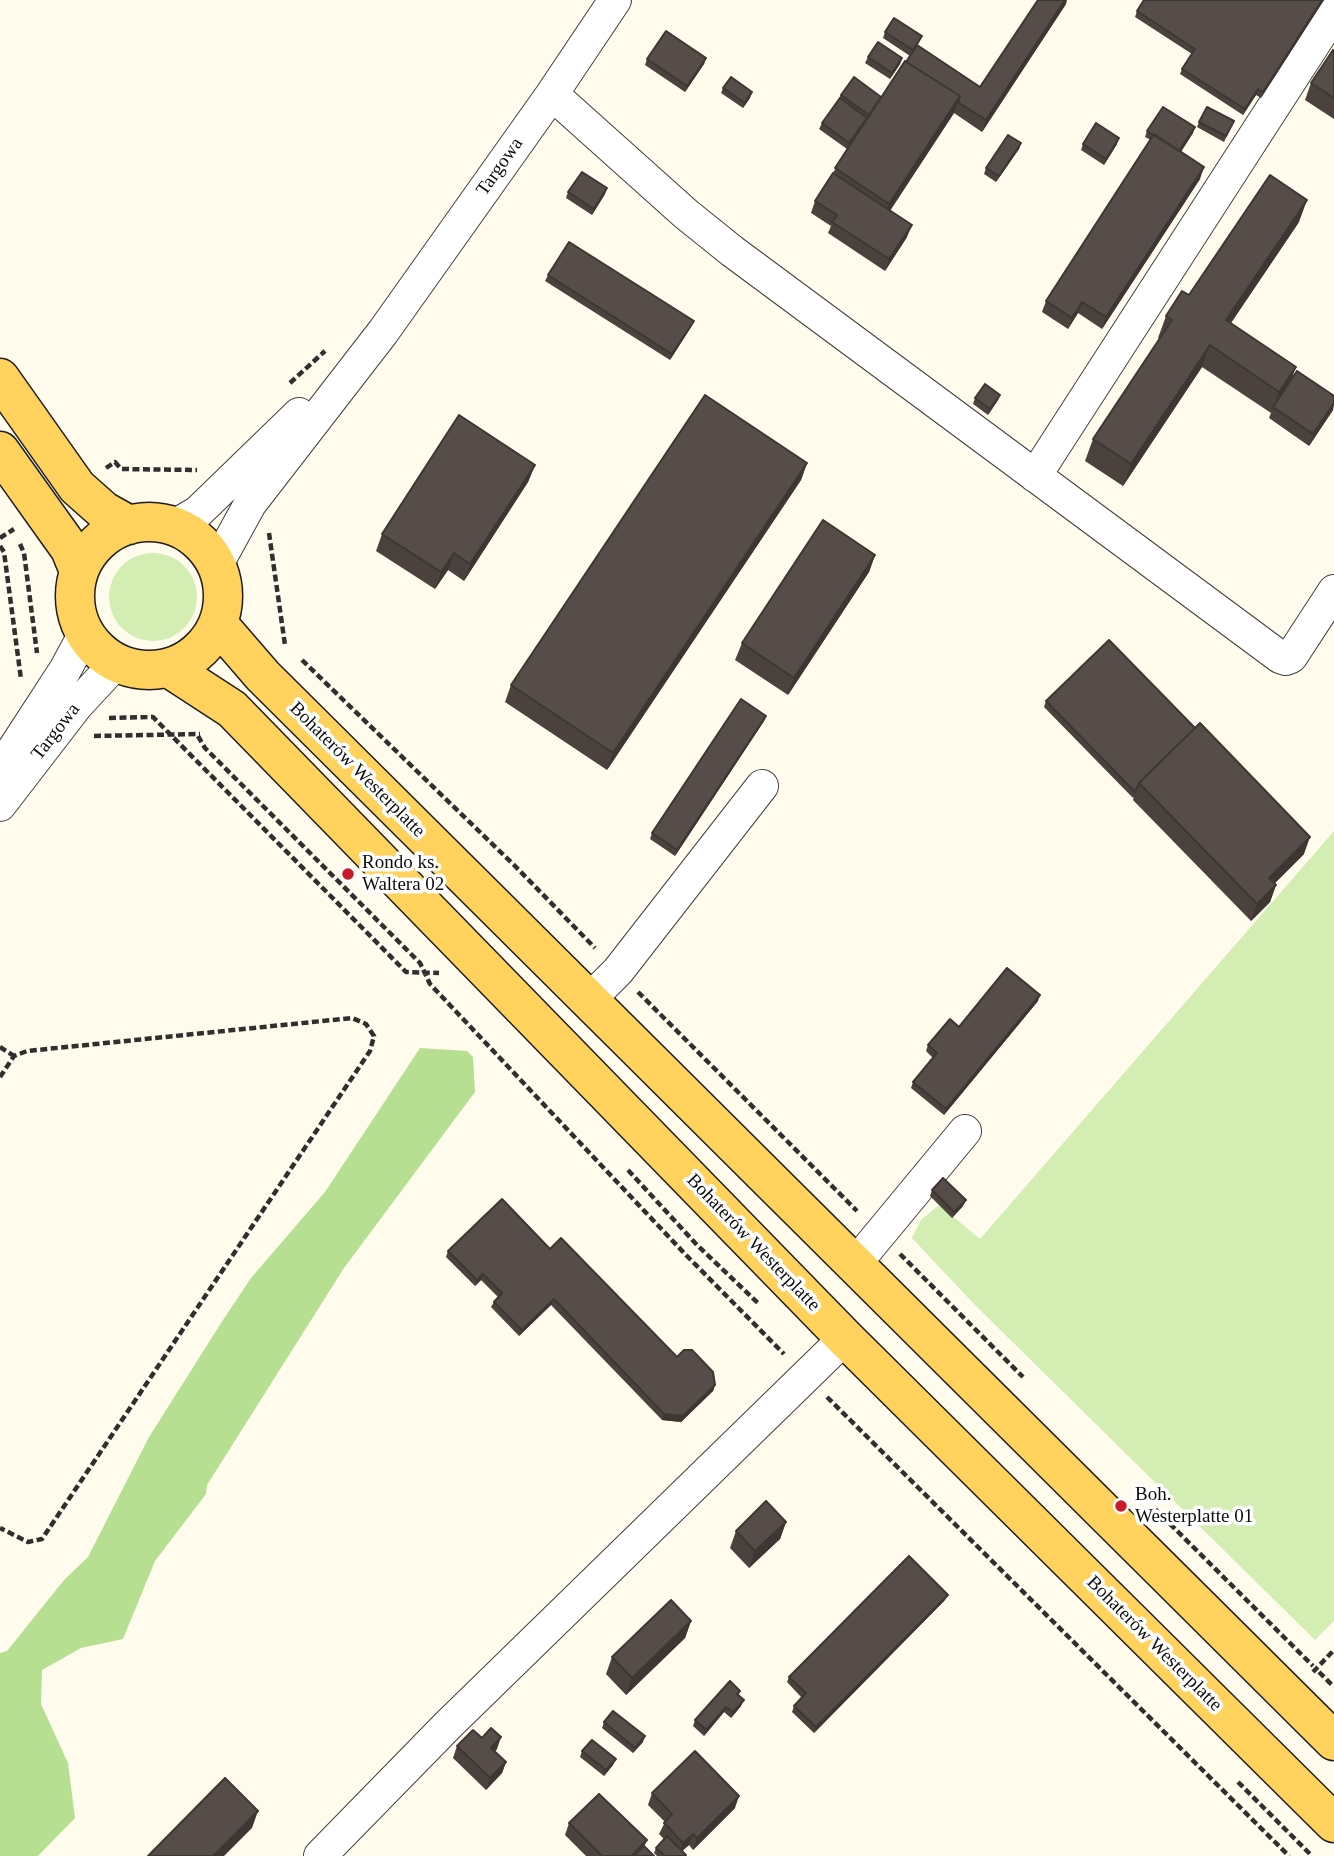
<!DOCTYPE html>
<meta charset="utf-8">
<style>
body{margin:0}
canvas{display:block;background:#fffbed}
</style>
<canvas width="1334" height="1856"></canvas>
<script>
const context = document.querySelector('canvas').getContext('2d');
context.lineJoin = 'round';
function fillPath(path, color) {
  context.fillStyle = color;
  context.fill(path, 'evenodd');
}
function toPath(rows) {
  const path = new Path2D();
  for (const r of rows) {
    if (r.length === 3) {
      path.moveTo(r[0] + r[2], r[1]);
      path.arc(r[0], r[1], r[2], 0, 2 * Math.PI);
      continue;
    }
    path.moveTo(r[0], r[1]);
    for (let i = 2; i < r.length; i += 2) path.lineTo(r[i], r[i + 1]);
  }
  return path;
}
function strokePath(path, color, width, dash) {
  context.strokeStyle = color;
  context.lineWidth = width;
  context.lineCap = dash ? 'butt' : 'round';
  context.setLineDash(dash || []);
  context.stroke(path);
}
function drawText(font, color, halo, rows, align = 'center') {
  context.font = font + ' Georgia,serif';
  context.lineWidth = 7;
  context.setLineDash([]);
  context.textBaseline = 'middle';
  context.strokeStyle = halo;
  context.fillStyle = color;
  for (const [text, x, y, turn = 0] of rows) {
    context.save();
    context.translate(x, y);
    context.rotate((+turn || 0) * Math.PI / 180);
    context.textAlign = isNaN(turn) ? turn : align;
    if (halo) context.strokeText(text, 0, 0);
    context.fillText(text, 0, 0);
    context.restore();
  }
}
fillPath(toPath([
 [153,597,44],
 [1334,831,1334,1621,1315,1640,974,1304,912,1238,921,1220,939,1205,980,1239]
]), '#d3edb3');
fillPath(toPath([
 [420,1048,467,1051,473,1057,475,1092,344,1268,207,1485,206,1494,155,1561,123,1639,81,1648,42,1670,41,1704,68,1763,75,1818,38,1856,0,1856,0,1653,7,1651,64,1580,88,1557,149,1437,223,1320,251,1278,325,1192]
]), '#b7df91');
const minor = toPath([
 [552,94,686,214,732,251,1280,657,1286,659,1291,657,1334,591],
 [1035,476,1334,13],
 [174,526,198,512,299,414],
 [216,566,250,504,383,332,552,94,615,0],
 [0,770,65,670,85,633],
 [0,805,77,705,116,663],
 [589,1000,618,971,762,786],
 [855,1264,965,1131],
 [320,1856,448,1725,845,1338]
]);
const major = toPath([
 [0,378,77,487,104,511,129,525],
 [0,451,70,549,79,571],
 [149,596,74],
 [218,624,263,676,1334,1741],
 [169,668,232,709,845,1338,1334,1823]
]);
strokePath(minor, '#404040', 34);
strokePath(major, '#1e1e1e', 41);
strokePath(toPath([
 [290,383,325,351],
 [106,468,115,462,121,469,197,470],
 [269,533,285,645],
 [0,538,14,529],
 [20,544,24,553,37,653],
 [0,546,4,552,21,679],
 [302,660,515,866,595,948],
 [109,718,153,717,406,972,439,973],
 [94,736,200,734],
 [198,736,205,748,420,963,430,984,685,1254,784,1354],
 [638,992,857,1211],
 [0,1047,14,1056],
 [0,1077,14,1056,27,1051,352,1018,366,1024,374,1036,370,1051,42,1539,28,1542,0,1528],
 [628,1170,697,1245,759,1304],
 [900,1254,1023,1377],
 [827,1397,1289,1856],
 [1155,1509,1313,1666],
 [1313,1672,1334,1650],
 [1319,1672,1334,1687],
 [1238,1782,1312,1856]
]), '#2f2f2f', 4.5, [7, 3.5]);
strokePath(minor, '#fff', 32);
strokePath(major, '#ffd15d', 38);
fillPath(toPath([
 [1324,0,1261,98,1256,95,1243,115,1180,74,1182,69,1192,54,1135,17,1137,11],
 [1066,4,982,132,954,113,890,211,907,237,885,271,828,233,831,226,811,213,815,201,855,138,847,149,819,129,822,123,841,95,881,97,906,62,910,56,883,38,885,32,922,36,917,46,980,87],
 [1334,51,1334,119,1305,100,1311,83],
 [868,57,902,58,900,64,890,79,865,63],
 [706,58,704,64,685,92,645,65,647,59],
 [723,88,750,98,743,108,721,93],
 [1234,121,1224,142,1197,127,1199,122],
 [1147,131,1193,133,1181,152,1200,179,1102,329,1078,313,1068,329,1042,312,1046,301,1151,140,1145,137],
 [1021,143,1019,149,996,182,984,174,986,168],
 [1083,144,1117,144,1104,165,1081,150],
 [568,192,605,194,592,215,566,198],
 [1299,222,1231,323,1292,378,1334,396,1333,410,1309,446,1269,418,1271,413,1202,367,1123,486,1085,461,1093,439,1160,339,1158,338,1166,316,1189,295],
 [548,275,694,321,691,327,670,360,545,281],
 [1000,395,998,400,988,415,973,404,975,398],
 [807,463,801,480,607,770,505,702,511,685],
 [535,465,528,482,464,581,448,570,435,589,376,551,382,534],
 [875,555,869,572,788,695,735,660,742,643],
 [1046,701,1304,854,1274,884,1276,885,1270,902,1251,921,1133,800,1134,797,1133,798,1044,707],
 [766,716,764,721,675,856,650,839,652,833],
 [1038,1001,944,1115,911,1088,913,1082,933,1058,926,1051,928,1045,959,1027],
 [932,1190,963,1206,952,1218,930,1196],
 [550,1249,677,1357,715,1385,713,1391,681,1422,662,1420,551,1305,519,1336,491,1307,494,1302,498,1297,481,1280,475,1286,446,1257,448,1251],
 [786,1522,780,1539,749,1568,730,1548,736,1531],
 [945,1600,814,1733,792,1712,794,1706,802,1698,787,1682,789,1677],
 [691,1621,685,1638,626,1695,606,1674,612,1657],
 [740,1691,738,1696,741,1706,731,1718,724,1712,704,1736,693,1726,695,1720],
 [604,1722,643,1742,633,1753,602,1728],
 [482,1738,497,1749,495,1751,506,1762,502,1773,486,1790,453,1758,457,1746],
 [582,1751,613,1765,604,1776,580,1757],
 [652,1793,735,1808,693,1850,689,1845,682,1851,686,1855,685,1856,657,1856,654,1853,656,1848,664,1839,659,1834,665,1822,648,1805],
 [569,1823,644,1846,654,1856,586,1856,565,1835]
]), '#4b423e');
fillPath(toPath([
 [1065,0,1067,0,1066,4,982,132,986,120],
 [1322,0,1324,0,1261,98,1263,92],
 [706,58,704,64,685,92,687,86],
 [902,58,900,64,890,79,892,73],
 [1258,89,1256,95,1243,115,1245,109],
 [752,92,750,98,743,108,745,103],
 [960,96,954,113,883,221,889,204],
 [1195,127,1193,133,1177,157,1179,151],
 [1119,138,1117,144,1104,165,1106,159],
 [1021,143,1019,149,996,182,999,176],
 [1204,167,1200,179,1102,329,1106,317],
 [607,188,605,194,592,215,594,209],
 [1307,200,1299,222,1218,342,1226,320],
 [912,225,907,237,885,271,889,259],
 [1082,302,1078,313,1068,329,1072,318],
 [694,321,691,327,670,360,672,354],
 [1210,345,1202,367,1123,486,1131,464],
 [1296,367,1288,389,1274,407,1279,392],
 [1000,395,998,400,988,415,990,409],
 [1334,403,1333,410,1309,446,1313,434],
 [807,463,801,480,607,770,613,753],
 [535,465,528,482,464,581,470,564],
 [454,553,448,570,435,589,441,572],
 [875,555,869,572,788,695,794,678],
 [766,716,764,721,675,856,677,850],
 [1310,837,1304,854,1263,895,1269,878],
 [1276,885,1270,902,1251,921,1257,904],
 [1040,995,1038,1001,944,1115,946,1109],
 [966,1200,963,1206,952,1218,954,1212],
 [483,1274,481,1280,475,1286,477,1280],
 [554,1299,551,1305,519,1336,522,1330],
 [715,1385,713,1391,681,1422,662,1420,664,1414],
 [786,1522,780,1539,749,1568,755,1551],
 [948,1595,945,1600,814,1733,816,1727],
 [691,1621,685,1638,626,1695,632,1678],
 [744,1700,741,1706,731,1718,733,1712],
 [726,1707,724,1712,704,1736,706,1730],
 [645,1736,643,1742,633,1753,635,1748],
 [501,1737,497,1749,487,1759,491,1748],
 [616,1759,613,1765,604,1776,606,1770],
 [506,1762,502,1773,486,1790,490,1778],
 [739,1796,735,1808,693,1850,697,1838],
 [258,1811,252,1828,224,1856,213,1856],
 [693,1834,689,1845,679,1854,683,1843],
 [647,1840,642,1852,638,1856,631,1856]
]), '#3d3632');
const building = toPath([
 [1038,0,1065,0,986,120,958,102,960,96,906,62,917,45,980,87,1038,0],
 [1144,0,1322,0,1263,92,1258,89,1245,109,1182,69,1195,49,1137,11,1144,0],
 [894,18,922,36,913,50,885,32,894,18],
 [666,31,706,58,687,86,647,59,666,31],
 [878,42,902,58,892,73,868,57,878,42],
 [1333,50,1334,51,1334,98,1311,83,1333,50],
 [905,61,960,96,889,204,835,168,905,61],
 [731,77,752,92,745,103,723,88,731,77],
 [854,77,881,97,869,115,841,95,854,77],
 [840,98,867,118,849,143,822,123,840,98],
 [1163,107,1195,127,1179,151,1147,131,1163,107],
 [1207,107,1234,121,1226,136,1199,122,1207,107],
 [1096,123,1119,138,1106,159,1083,144,1096,123],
 [1154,134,1204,167,1106,317,1082,302,1072,318,1046,301,1154,134],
 [1008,135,1021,143,999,176,986,168,1008,135],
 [582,172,607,188,594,209,568,192,582,172],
 [833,173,912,225,889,259,832,222,837,215,815,201,833,173],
 [1270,175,1307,200,1226,320,1296,367,1279,392,1210,345,1131,464,1093,439,1172,320,1166,316,1182,291,1189,295,1270,175],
 [569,242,694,321,672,354,548,275,569,242],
 [1297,371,1334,396,1334,403,1313,434,1273,407,1297,371],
 [985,384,1000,395,990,409,975,398,985,384],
 [705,395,807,463,613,753,511,685,705,395],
 [459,415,535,465,470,564,454,553,441,572,382,534,459,415],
 [823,520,875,555,794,678,742,643,823,520],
 [1109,640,1195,728,1139,783,1135,792,1046,701,1109,640],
 [741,699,766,716,677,850,652,833,741,699],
 [1200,723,1310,837,1269,878,1276,885,1257,904,1139,783,1200,723],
 [1007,968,1040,995,946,1109,913,1082,937,1053,928,1045,950,1019,959,1027,1007,968],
 [943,1178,966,1200,954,1212,932,1190,943,1178],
 [502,1199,550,1249,561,1238,677,1357,684,1350,692,1350,713,1372,715,1385,683,1416,664,1414,554,1299,522,1330,494,1302,502,1293,483,1274,477,1280,448,1251,502,1199],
 [766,1501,786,1522,755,1551,736,1531,766,1501],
 [909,1556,948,1595,816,1727,794,1706,806,1693,789,1677,909,1556],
 [671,1600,691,1621,632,1678,612,1657,671,1600],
 [730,1681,740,1691,737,1694,744,1700,733,1712,726,1707,706,1730,695,1720,730,1681],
 [613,1711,645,1736,635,1748,604,1722,613,1711],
 [491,1728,501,1737,491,1748,506,1762,490,1778,457,1746,473,1730,482,1738,491,1728],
 [592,1740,616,1759,606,1770,582,1751,592,1740],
 [695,1751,739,1796,697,1838,693,1834,683,1843,664,1823,672,1814,652,1793,695,1751],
 [225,1778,258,1811,213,1856,148,1856,225,1778],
 [599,1794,647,1840,631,1856,602,1856,569,1823,599,1794],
 [667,1836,686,1855,684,1856,665,1856,656,1848,667,1836],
 [644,1846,654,1856,634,1856,644,1846]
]);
fillPath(building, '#574d48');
strokePath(building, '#3d3632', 2);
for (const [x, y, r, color] of [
 [348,874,7,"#ca1928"],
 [1121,1506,7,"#ca1928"]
]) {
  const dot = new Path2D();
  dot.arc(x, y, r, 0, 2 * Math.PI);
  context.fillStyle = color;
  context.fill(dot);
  strokePath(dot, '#fff', 2.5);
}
drawText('19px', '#0d0d0d', '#fff', [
 ["Targowa",500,167,-55],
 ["Targowa",56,732,-52],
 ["Bohaterów Westerplatte",357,770,45],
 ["Bohaterów Westerplatte",753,1243,46],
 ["Bohaterów Westerplatte",1154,1644,45]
]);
drawText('19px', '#0d0d0d', '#fff', [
 ["Rondo ks.",362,863],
 ["Waltera 02",362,885],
 ["Boh.",1135,1495],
 ["Westerplatte 01",1135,1517]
], 'left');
</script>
